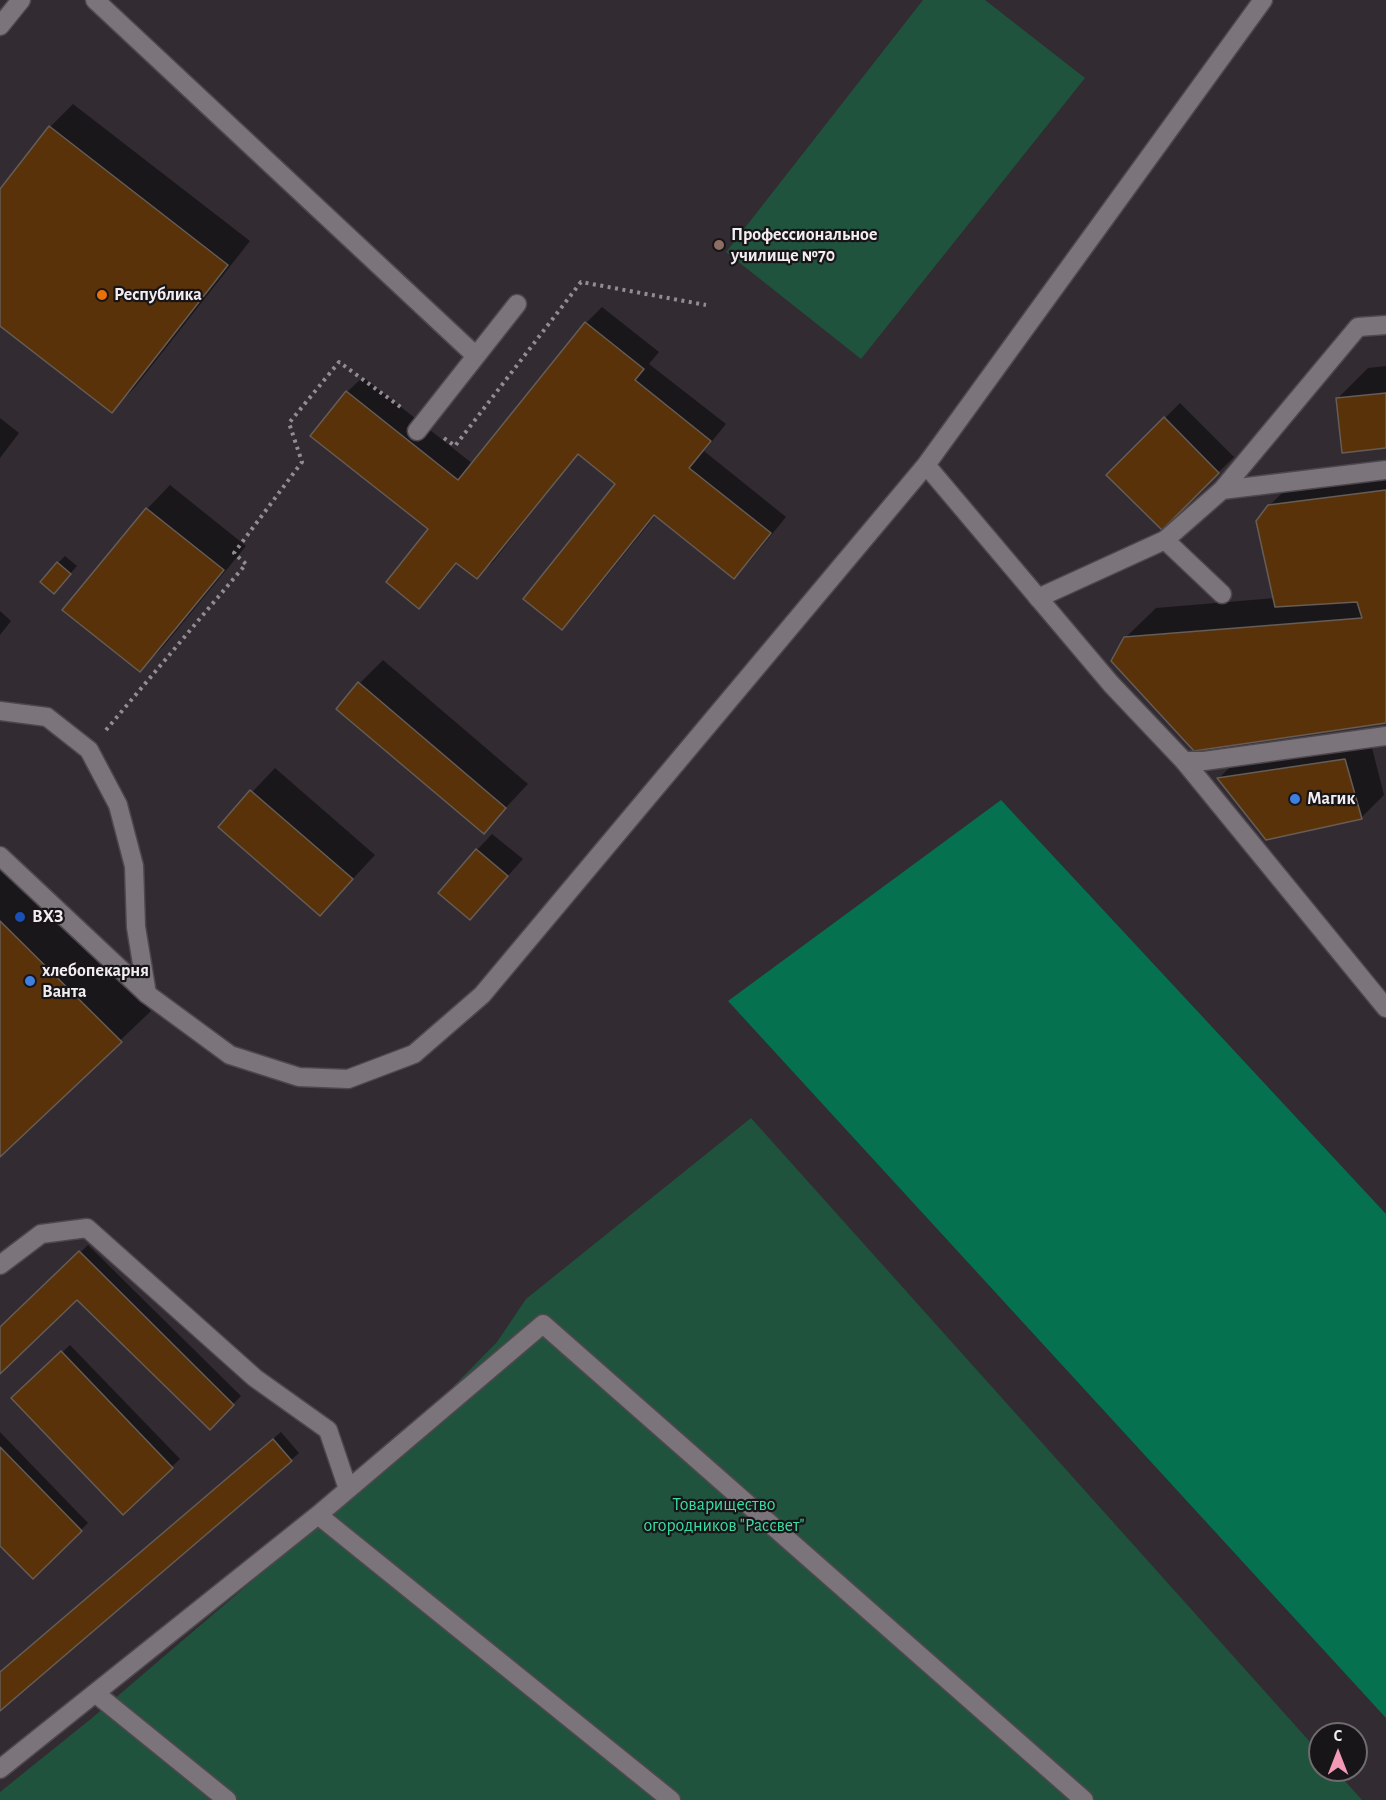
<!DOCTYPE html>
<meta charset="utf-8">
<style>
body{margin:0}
#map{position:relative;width:1386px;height:1800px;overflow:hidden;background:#322b32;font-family:"Alegreya Sans",sans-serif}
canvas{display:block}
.north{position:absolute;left:1308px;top:1722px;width:60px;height:60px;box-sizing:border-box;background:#181518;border:2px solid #6f6b6f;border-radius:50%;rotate:0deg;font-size:16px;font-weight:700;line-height:24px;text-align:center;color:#f1edf1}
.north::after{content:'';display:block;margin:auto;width:21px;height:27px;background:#f09ab6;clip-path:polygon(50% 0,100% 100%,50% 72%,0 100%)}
</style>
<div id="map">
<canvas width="1386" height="1800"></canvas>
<div class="north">С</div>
</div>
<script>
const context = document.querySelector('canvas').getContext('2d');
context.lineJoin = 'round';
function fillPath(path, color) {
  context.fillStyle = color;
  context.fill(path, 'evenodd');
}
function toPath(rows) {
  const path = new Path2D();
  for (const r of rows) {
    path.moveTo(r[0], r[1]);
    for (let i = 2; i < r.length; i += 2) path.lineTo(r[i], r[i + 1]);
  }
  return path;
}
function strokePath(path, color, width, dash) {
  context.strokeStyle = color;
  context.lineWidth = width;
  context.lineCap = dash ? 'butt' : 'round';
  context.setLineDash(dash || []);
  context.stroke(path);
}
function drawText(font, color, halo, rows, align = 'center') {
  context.font = font + ' "Alegreya Sans",sans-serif';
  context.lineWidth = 4.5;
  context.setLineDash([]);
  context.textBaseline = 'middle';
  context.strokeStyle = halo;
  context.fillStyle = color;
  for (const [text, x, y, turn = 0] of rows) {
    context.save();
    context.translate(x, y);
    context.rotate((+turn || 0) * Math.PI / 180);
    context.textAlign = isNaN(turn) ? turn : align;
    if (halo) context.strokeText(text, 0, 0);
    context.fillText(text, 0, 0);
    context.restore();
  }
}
fillPath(toPath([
 [923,0,985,0,1085,78,861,359,726,252],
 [751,1118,1320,1753,1320,1770,1335,1770,1362,1800,0,1800,0,1792,92,1718,314,1528,497,1342,526,1299]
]), '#1f533d');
fillPath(toPath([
 [1001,800,1386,1214,1386,1718,728,1001]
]), '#05714f');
fillPath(toPath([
 [73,104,250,241,135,387,112,411,0,324,0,191,50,127],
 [602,307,659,352,649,364,726,424,704,451,786,517,750,561,734,577,656,515,577,613,562,628,617,484,579,453,493,562,477,577,458,562,435,591,419,607,430,529,347,392,363,377,473,464,586,323],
 [1386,366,1386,447,1338,398,1368,368],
 [1180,403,1234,457,1162,528,1108,475],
 [0,418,19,433,0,458],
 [1386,464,1386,721,1125,638,1156,608,1275,598,1269,506,1300,475],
 [170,485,246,546,163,647,140,670,65,609,147,509],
 [65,556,77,566,61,584,58,563],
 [0,611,11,621,0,635],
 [383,660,528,784,483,832,359,684],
 [1369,736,1384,795,1361,818,1219,778,1242,755],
 [275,768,375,855,320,914,220,826],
 [492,834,523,859,470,918,477,850],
 [0,861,151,1011,0,1155],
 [88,1245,241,1396,210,1428,77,1298,0,1372,0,1329],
 [70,1345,180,1459,123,1513,14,1398],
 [0,1432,88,1523,33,1577,0,1543],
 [281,1432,299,1453,291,1460,0,1709,0,1673]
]), '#0007');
const building = toPath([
 [49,126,228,265,112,413,0,326,0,189,49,126],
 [585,322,644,369,635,380,711,441,689,468,771,533,734,579,654,515,562,630,523,599,615,484,578,454,477,579,456,563,419,609,386,582,428,529,310,436,346,391,458,480,585,322],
 [1386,393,1386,448,1342,453,1336,398,1386,393],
 [1164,417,1219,473,1162,530,1106,475,1164,417],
 [1386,490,1386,723,1194,751,1111,661,1124,637,1362,618,1357,602,1275,607,1256,521,1268,505,1386,490],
 [146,508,224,570,140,672,62,610,146,508],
 [57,562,71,574,54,594,40,582,57,562],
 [358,682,506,808,484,834,336,709,358,682],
 [1345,759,1362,819,1266,840,1217,778,1345,759],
 [250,790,353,879,320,916,218,827,250,790],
 [476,849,508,876,470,920,438,893,476,849],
 [0,921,122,1042,0,1157,0,921],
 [79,1251,234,1405,210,1430,77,1300,0,1374,0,1327,79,1251],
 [61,1351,173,1468,123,1515,11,1398,61,1351],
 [273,1439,292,1461,0,1711,0,1672,273,1439],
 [0,1447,82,1531,33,1579,0,1546,0,1447]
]);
fillPath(building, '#5a3209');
strokePath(building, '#655d56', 1.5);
const service = toPath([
 [95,0,476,356],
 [417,431,517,304],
 [1222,490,1358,327,1386,325],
 [1165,540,1222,594],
 [1038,598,1165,540,1222,490,1386,470],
 [0,711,47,717,89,750,118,805,134,866,136,927,147,994],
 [1184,761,1204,761,1386,736],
 [0,1265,41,1234,87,1228,255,1378,328,1430,348,1489],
 [318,1515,671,1800],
 [95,1693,227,1800],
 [0,1769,318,1515,543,1324,1084,1800]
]);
const minor = toPath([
 [0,26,21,0],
 [926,465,1111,684,1184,761,1386,1008],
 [0,856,147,994,230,1055,299,1077,348,1079,414,1054,482,995,926,465,1263,0]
]);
strokePath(service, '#4e484e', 21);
strokePath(minor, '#4e484e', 21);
strokePath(toPath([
 [444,438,455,446,581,282,706,305],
 [106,730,246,564,234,553,302,462,289,423,339,362,402,408]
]), '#928d92', 4, [3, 4.5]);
strokePath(service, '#7c747b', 18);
strokePath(minor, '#7c747b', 18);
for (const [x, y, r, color] of [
 [719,245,6,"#8d6e63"],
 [102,295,6,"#e8710a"],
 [1295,799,6,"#3f7fe0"],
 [20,917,6,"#1a4fb4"],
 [30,981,6,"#3f7fe0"]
]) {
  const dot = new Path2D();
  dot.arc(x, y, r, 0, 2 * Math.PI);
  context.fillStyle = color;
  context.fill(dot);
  strokePath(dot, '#181518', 2);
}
drawText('bold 18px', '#f1edf1', '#181518', [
 ["Профессиональное",731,235],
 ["училище №70",731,256],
 ["Республика",114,295],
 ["Магик",1307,799],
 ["ВХЗ",32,917],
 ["хлебопекарня",42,971],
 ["Ванта",42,992]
], 'left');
drawText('18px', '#38dea2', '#181518', [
 ["Товарищество",724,1505],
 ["огородников \"Рассвет\"",724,1526]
]);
</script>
